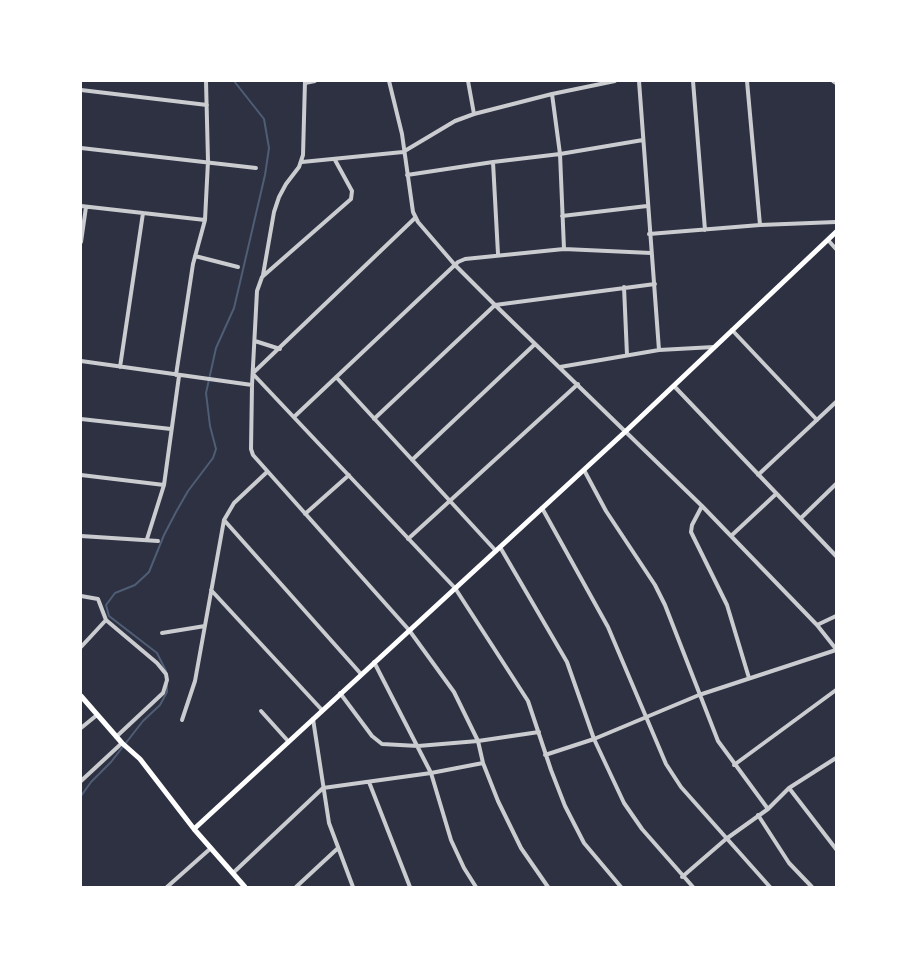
<!DOCTYPE html>
<style>
body{margin:0}
#map{position:relative;width:917px;height:968px;overflow:hidden;background:#2d3142;font-family:"Roboto Condensed",sans-serif}
canvas{display:block}
.frame{position:absolute;inset:0;border:82px solid #fff;pointer-events:none}
</style>
<div id="map">
<canvas width="917" height="968"></canvas>
<div class="frame"></div>
</div>
<script>
const context = document.querySelector('canvas').getContext('2d');
context.lineJoin = 'round';
function toPath(rows) {
  const path = new Path2D();
  for (const r of rows) {
    path.moveTo(r[0], r[1]);
    for (let i = 2; i < r.length; i += 2) path.lineTo(r[i], r[i + 1]);
  }
  return path;
}
function strokePath(path, color, width, dash) {
  context.strokeStyle = color;
  context.lineWidth = width;
  context.lineCap = dash ? 'butt' : 'round';
  context.setLineDash(dash || []);
  context.stroke(path);
}
strokePath(toPath([
 [166,671,157,653,109,616,106,605,115,593,135,585,149,572,164,535,176,512,188,491,213,458,216,449,210,426,206,393,216,348,234,308,238,291,265,175,269,148,264,119,234,81],
 [81,796,91,782,111,762,143,721,160,705,167,692,167,683]
]), '#4f5d75', 2);
strokePath(toPath([
 [389,81,402,134,413,212,418,222,455,265,495,305,702,506,817,625,836,649],
 [468,81,474,114],
 [639,81,659,350],
 [693,81,705,230],
 [747,81,760,225],
 [833,81,836,83],
 [305,83,315,81],
 [81,90,207,105],
 [552,94,560,154,564,249],
 [81,148,256,168],
 [335,160,352,191,351,199,262,277,257,291,252,385,251,449,253,455,409,630,454,692,478,741,483,763,498,801,521,848,548,887],
 [302,162,403,152,455,121,474,114,552,94,615,81],
 [493,162,498,254],
 [407,175,493,162,560,154,643,140],
 [81,206,205,220],
 [562,216,647,206],
 [649,234,760,225,836,222],
 [828,240,836,249],
 [81,242,86,207],
 [195,256,238,267],
 [263,275,274,212,279,197,286,184,299,167,303,155,305,81],
 [624,287,627,355],
 [732,330,817,420],
 [255,341,280,349],
 [81,361,252,385],
 [120,367,143,213],
 [560,367,659,350,714,347],
 [253,373,415,218],
 [253,374,455,588,528,701,551,770,565,806,584,843,621,887],
 [176,375,193,264,205,220,208,161,206,81],
 [336,377,496,551],
 [674,386,836,556],
 [295,416,458,262,465,259,564,249,651,253],
 [81,419,171,429],
 [374,419,495,305,655,284],
 [412,460,535,344],
 [584,470,606,511,655,585,665,605,718,741,768,809],
 [81,475,164,485],
 [758,475,836,402],
 [702,506,692,525,691,532,727,605,749,678],
 [542,508,608,627,666,764,681,787,770,887],
 [305,514,349,475],
 [801,518,836,484],
 [224,520,361,674],
 [81,536,158,541],
 [731,536,776,494],
 [147,539,164,485,179,376],
 [408,539,578,384],
 [500,547,567,662,594,739,624,803,642,829,693,887],
 [211,590,322,710],
 [81,596,98,599,106,620,157,663,166,674,167,680,163,693,116,737],
 [817,625,836,616],
 [162,633,205,626],
 [81,647,106,620],
 [374,662,431,773,451,840,464,868,476,887],
 [340,693,372,736,382,744,418,746,478,741,539,732],
 [261,711,288,741],
 [313,719,329,823,353,887],
 [182,720,195,681,224,520,234,503,267,472],
 [81,728,97,715],
 [545,755,594,739,699,695,836,650],
 [734,765,836,690],
 [81,781,122,743],
 [369,782,410,887],
 [789,788,836,849],
 [758,815,789,863,812,887],
 [233,873,323,788,431,773,483,763],
 [682,877,726,839,768,809,789,788,836,758],
 [167,887,211,848],
 [296,887,337,849]
]), '#caccd0', 4);
strokePath(toPath([
 [81,696,122,743,140,759,194,829,245,887],
 [194,829,626,431,836,232]
]), '#fff', 5);
</script>
